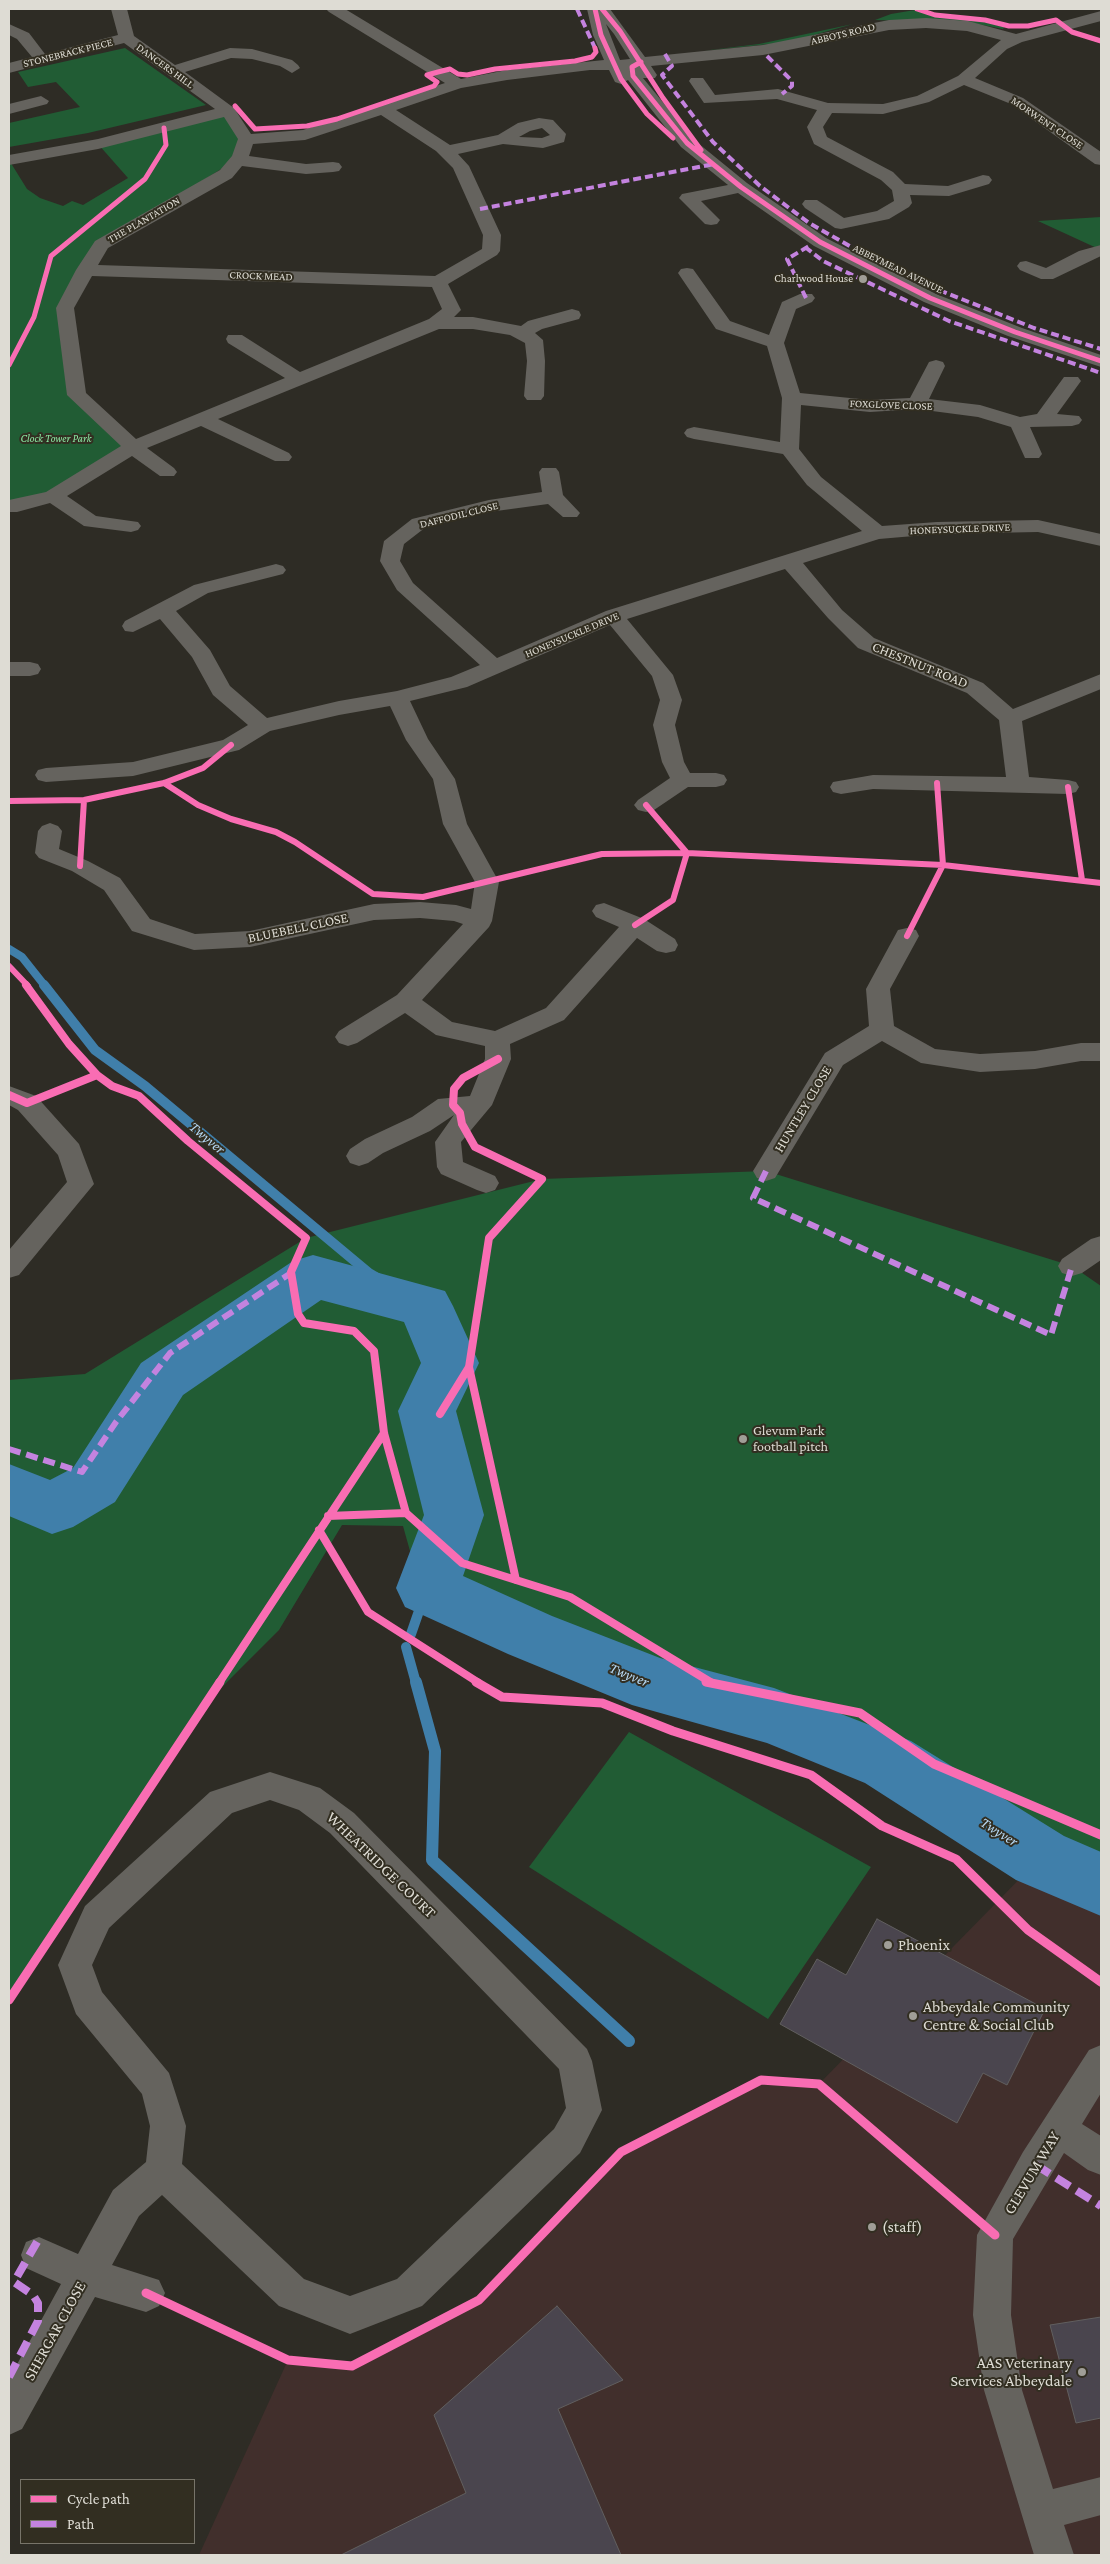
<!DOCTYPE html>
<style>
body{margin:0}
#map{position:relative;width:1110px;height:2564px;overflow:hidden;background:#2e2c25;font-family:"Crimson Pro",serif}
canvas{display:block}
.frame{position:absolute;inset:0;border:10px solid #dedcd4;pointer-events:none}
.legend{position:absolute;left:20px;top:2479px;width:175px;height:65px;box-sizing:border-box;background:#322e21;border:1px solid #777469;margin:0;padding:6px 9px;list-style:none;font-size:15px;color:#dedcd4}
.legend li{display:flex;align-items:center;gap:10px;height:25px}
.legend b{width:25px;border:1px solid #777469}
</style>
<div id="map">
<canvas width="1110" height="2564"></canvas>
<div class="frame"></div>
<ul class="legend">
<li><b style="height:6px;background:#f96db3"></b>Cycle path</li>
<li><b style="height:6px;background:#c483df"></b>Path</li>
</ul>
</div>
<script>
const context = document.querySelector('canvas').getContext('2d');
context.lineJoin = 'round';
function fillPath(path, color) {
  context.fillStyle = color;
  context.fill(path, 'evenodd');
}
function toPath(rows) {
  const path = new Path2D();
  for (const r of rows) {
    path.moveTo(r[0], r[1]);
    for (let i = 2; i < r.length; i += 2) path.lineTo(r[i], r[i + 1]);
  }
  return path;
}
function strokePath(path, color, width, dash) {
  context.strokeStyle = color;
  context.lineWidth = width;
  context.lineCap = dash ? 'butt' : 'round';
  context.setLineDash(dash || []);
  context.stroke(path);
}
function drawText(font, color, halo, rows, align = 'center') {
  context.font = font + ' "Crimson Pro",serif';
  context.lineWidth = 4;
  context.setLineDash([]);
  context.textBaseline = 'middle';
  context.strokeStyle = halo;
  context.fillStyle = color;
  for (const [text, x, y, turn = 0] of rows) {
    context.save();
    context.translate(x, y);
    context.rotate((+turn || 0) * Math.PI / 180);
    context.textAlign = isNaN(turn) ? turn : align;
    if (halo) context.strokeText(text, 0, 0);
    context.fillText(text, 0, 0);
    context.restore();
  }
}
fillPath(toPath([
 [1040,1858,1101,1885,1101,2555,199,2555,288,2360,352,2366,479,2300,621,2152,761,2080,819,2084]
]), '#412f2c');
fillPath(toPath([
 [915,10,936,17,980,21,1004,27,1003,29,973,23,875,20,891,14],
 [853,24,789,42,702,51,759,44],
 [125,48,206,105,88,133,9,147,9,123,80,107,56,82,28,87,18,72],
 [228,111,246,139,240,157,101,245,65,308,77,395,133,447,53,496,17,506,9,506,9,160,27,189,40,198,63,206,72,201,83,205,128,178,98,144],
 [1101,217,1101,250,1038,221],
 [766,1171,1072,1266,1101,1286,1101,1885,1040,1858,888,1762,774,1716,655,1685,530,1635,424,1601,403,1526,342,1525,279,1630,203,1706,9,2000,9,1380,85,1374,306,1238,542,1179],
 [629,1732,871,1867,768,2019,529,1867]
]), '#215c34');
strokePath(toPath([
 [9,949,22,957,45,986]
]), '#407faa', 8);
strokePath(toPath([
 [44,985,95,1050,145,1086,369,1273,425,1306],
 [411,1634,427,1588],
 [406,1647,416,1683]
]), '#407faa', 10);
strokePath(toPath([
 [416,1682,435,1751,432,1860,629,2041]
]), '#407faa', 12);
fillPath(toPath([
 [313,1255,445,1291,453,1306,479,1363,456,1411,484,1515,463,1576,552,1616,660,1658,774,1688,911,1741,1064,1836,1101,1852,1101,1916,1016,1880,865,1783,767,1743,632,1705,508,1654,405,1607,396,1588,424,1515,398,1411,421,1363,404,1322,321,1300,183,1395,115,1502,73,1527,52,1534,9,1516,9,1464,50,1480,73,1468,141,1363,293,1261,313,1255]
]), '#407faa');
const building = toPath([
 [877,1919,1045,2009,1007,2085,983,2073,957,2123,780,2024,817,1959,846,1975,877,1919],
 [557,2306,623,2380,558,2409,621,2555,341,2555,466,2493,434,2415,557,2306],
 [1101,2317,1101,2418,1076,2423,1050,2325,1101,2317]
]);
fillPath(building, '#4a454e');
strokePath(building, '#615f5f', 1);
fillPath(toPath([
 [111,9,127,9,134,36,175,65,230,48,252,49,292,60,298,65,300,68,292,73,280,66,252,59,231,58,185,72,234,108,251,134,303,130,445,83,329,12,326,9,345,9,461,79,507,70,604,60,593,35,587,9,610,9,645,57,763,45,889,20,926,18,968,21,1016,34,1101,11,1101,21,1022,42,1007,49,975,78,1023,98,1101,152,1101,165,1095,164,1011,104,964,85,929,102,883,114,832,113,823,127,827,137,893,172,905,184,948,186,983,175,989,176,992,180,989,184,949,196,910,195,912,203,909,207,889,219,841,229,835,228,805,208,802,204,805,200,817,200,844,218,877,211,894,201,892,190,881,180,814,144,807,127,817,110,777,99,704,103,689,81,691,78,703,78,715,95,778,89,828,103,883,104,917,96,958,76,1001,40,967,31,926,28,889,30,763,55,651,66,657,75,655,78,643,78,693,139,747,183,826,238,936,294,1022,328,1101,355,1101,367,1008,336,924,302,814,246,738,193,701,201,720,220,717,224,711,225,705,224,679,198,682,194,728,185,681,147,628,80,621,84,615,82,609,70,590,70,507,80,461,88,396,110,450,145,498,135,518,123,539,118,553,120,566,134,564,142,543,148,503,144,458,154,469,166,501,235,500,251,497,255,448,284,461,310,454,317,473,317,521,326,528,321,572,309,579,311,581,315,579,319,542,329,535,333,543,340,545,361,544,396,541,400,527,400,524,396,527,361,525,343,510,335,473,329,439,329,218,419,289,453,292,457,289,461,275,461,201,426,147,448,174,468,177,472,174,476,160,476,132,456,67,496,96,516,138,522,141,526,138,530,131,532,84,526,50,503,17,512,9,512,9,500,46,492,121,446,67,395,56,308,76,270,95,241,220,170,232,156,238,139,224,117,98,149,9,165,9,155,98,139,215,109,124,43,9,73,9,63,32,57,17,39,9,35,9,24,29,33,45,54,118,35,111,9],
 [606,24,614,34,630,59,620,60,606,24],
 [381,115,436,151,453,168,483,235,482,249,435,276,98,265,108,248,232,178,242,166,306,174,333,172,339,171,342,167,339,163,333,162,306,164,249,156,253,144,305,140,381,115],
 [542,128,550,135,542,138,519,137,530,131,542,128],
 [92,276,432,287,442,309,429,319,300,372,242,335,228,335,226,339,228,343,285,378,136,439,86,393,74,308,92,276],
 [41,96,49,101,47,104,9,114,9,104,41,96],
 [1101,245,1101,256,1053,279,1041,279,1020,270,1017,266,1020,262,1026,261,1046,268,1079,251,1101,245],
 [687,268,693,269,730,321,769,335,782,302,800,294,812,294,815,298,812,302,796,309,784,343,800,393,870,400,910,398,929,362,936,360,943,362,945,366,929,399,980,405,1020,417,1037,414,1064,377,1078,377,1081,381,1057,414,1079,416,1082,420,1079,424,1072,426,1030,427,1042,454,1039,458,1025,458,1011,427,978,417,917,409,870,412,801,405,799,449,821,477,882,526,937,522,1038,520,1101,534,1101,546,1038,532,937,534,879,539,803,563,842,610,874,638,983,683,1013,709,1101,674,1101,689,1022,721,1029,777,1068,780,1076,782,1079,787,1076,792,1068,794,873,789,841,794,833,792,830,787,833,782,873,775,1006,777,999,720,967,693,858,648,828,618,785,569,627,619,673,675,682,700,675,725,684,762,690,773,716,773,724,775,727,780,724,785,716,787,688,787,654,810,646,812,638,810,634,805,638,800,670,778,662,762,653,725,660,700,652,676,610,625,467,687,410,701,428,739,455,779,467,824,499,882,492,921,489,927,422,1000,452,1022,495,1031,546,1008,619,927,596,917,592,911,596,905,604,903,644,919,675,939,678,945,675,951,666,953,657,951,637,938,564,1020,510,1044,511,1059,492,1105,461,1142,463,1162,495,1176,499,1183,495,1190,486,1193,477,1190,441,1174,437,1167,435,1142,454,1115,430,1131,383,1153,368,1163,359,1166,350,1163,346,1156,350,1149,365,1139,412,1117,438,1099,470,1096,485,1059,485,1046,436,1035,405,1013,357,1043,348,1046,339,1043,335,1037,339,1031,397,995,463,924,454,921,420,918,374,920,250,947,194,950,132,931,104,890,72,871,39,858,35,853,38,831,42,826,50,823,58,826,62,831,59,849,88,861,120,878,150,919,195,934,250,931,374,904,420,902,456,905,471,909,475,882,443,824,433,779,406,740,390,706,339,715,270,731,239,750,133,776,46,782,38,780,35,775,38,770,46,768,133,762,223,740,248,725,213,695,192,657,160,619,133,632,125,631,122,626,125,621,194,585,276,564,283,566,286,570,283,574,208,593,176,611,210,650,230,686,267,718,339,701,397,691,451,677,480,665,397,590,380,561,384,541,412,519,489,500,542,492,539,472,542,468,556,468,559,472,563,495,580,513,577,517,563,517,548,504,489,512,426,527,404,544,400,561,413,583,497,658,606,611,862,531,807,485,783,454,694,439,687,437,684,433,687,429,694,427,780,442,782,398,767,346,716,329,678,273,681,269,687,268],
 [9,662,30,662,38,664,41,669,38,674,30,676,9,676,9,662],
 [907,928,916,930,919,936,890,989,894,1026,935,1049,980,1054,1035,1051,1081,1043,1101,1043,1101,1061,1081,1061,1035,1069,980,1072,921,1063,882,1041,843,1065,775,1178,766,1181,757,1178,753,1171,825,1053,869,1026,866,989,898,930,907,928],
 [9,1086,36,1096,79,1144,94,1184,19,1275,9,1278,9,1250,67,1182,58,1155,18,1110,9,1105,9,1086],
 [1101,1236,1101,1260,1082,1273,1072,1276,1062,1273,1058,1266,1062,1259,1091,1239,1101,1236],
 [270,1772,320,1788,354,1813,587,2049,592,2061,602,2110,580,2153,422,2306,350,2334,279,2306,162,2195,139,2216,112,2265,159,2280,165,2293,159,2306,146,2312,95,2297,22,2429,9,2435,9,2379,61,2284,26,2268,21,2255,26,2242,39,2237,78,2254,113,2190,146,2162,150,2126,142,2094,76,2014,58,1965,85,1906,210,1792,270,1772],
 [270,1800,299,1810,330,1833,559,2069,566,2108,554,2129,397,2279,350,2296,304,2279,182,2164,186,2126,169,2073,102,1992,92,1965,109,1928,232,1813,270,1800],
 [1101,2045,1101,2093,1082,2124,1101,2136,1101,2175,1088,2170,1064,2153,1013,2239,1011,2315,1022,2390,1053,2489,1101,2477,1101,2515,1064,2525,1074,2555,1034,2555,984,2390,973,2315,977,2235,1023,2152,1089,2050,1101,2045]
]), '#65635e');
strokePath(toPath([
 [577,9,595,48],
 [665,54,672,66,662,75,713,142,760,186,809,223,878,262,924,284,1034,328,1101,349],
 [767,56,792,81,792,86,782,94],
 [480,209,714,164],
 [805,247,823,261,949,321,1101,373],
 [806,298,787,259,811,245]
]), '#c483df', 4, [8, 4]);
strokePath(toPath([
 [766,1171,753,1198,1051,1335,1072,1266],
 [9,1449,82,1472,116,1422,170,1353,291,1273]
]), '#c483df', 6, [12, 6]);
strokePath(toPath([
 [1036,2165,1101,2206],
 [9,2377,38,2321,38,2303,33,2295,14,2282,41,2235]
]), '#c483df', 8, [16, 8]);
strokePath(toPath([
 [595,9,601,35,621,79,647,114,673,138],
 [602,9,620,31,663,98,701,150],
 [917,9,935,15,985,20,1009,26,1028,26,1056,20,1072,32,1101,41],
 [641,62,632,67,633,76,687,143,741,187,820,242,930,298,1015,332,1101,361],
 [235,106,255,129,307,126,337,119,434,86,437,82,427,75,438,72,450,69,458,74,467,75,495,69,575,61,592,57,596,52,595,48],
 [9,365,34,317,51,256,145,179,166,145,164,128]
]), '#f96db3', 5);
strokePath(toPath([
 [164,783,198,805,231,819,276,832,295,842,373,894,423,897,602,854,687,853,943,865,1101,883],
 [1068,787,1082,880],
 [9,801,84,800,164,783,203,768,231,745],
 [80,866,84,800],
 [635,925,673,900,687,853,646,805],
 [907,936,943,865,937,783],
 [9,966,28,986]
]), '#f96db3', 6);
strokePath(toPath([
 [26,985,69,1044,97,1075,112,1086,139,1096,188,1141,306,1238,291,1272,298,1314,304,1323,354,1331,374,1351,384,1433,406,1513,462,1563,570,1597,712,1683],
 [9,1095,27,1103,97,1075],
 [469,1367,516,1580],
 [440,1414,469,1367,489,1238,542,1179,475,1147,462,1124,460,1113,453,1105,454,1089,463,1078,498,1059],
 [328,1516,406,1513],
 [319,1530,368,1612,479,1683],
 [219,1683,384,1433]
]), '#f96db3', 8);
strokePath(toPath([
 [476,1682,502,1697,602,1703,673,1731,811,1775,882,1826,956,1859,1028,1930,1101,1982],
 [706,1682,860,1713,934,1764,1101,1835],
 [9,2000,220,1682],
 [146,2293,288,2360,352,2366,479,2300,621,2152,761,2080,819,2084,995,2235]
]), '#f96db3', 9);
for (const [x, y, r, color] of [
 [863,279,5,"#a09e97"],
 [743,1439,5,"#a09e97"],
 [888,1945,5,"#a09e97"],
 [913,2016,5,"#a09e97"],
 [872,2227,5,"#a09e97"],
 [1082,2372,5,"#a09e97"]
]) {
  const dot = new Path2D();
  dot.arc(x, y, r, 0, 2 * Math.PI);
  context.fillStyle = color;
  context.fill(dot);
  strokePath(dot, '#322e21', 2);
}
drawText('11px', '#dedcd4', '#322e21', [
 ["ABBOTS ROAD",843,34,-13],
 ["STONEBRACK PIECE",68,53,-14],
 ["DANCERS HILL",165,66,36],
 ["MORWENT CLOSE",1047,123,34],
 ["THE PLANTATION",144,220,-30],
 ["ABBEYMEAD AVENUE",898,269,26],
 ["CROCK MEAD",261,276,2],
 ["FOXGLOVE CLOSE",891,405,2],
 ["DAFFODIL CLOSE",459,515,-14],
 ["HONEYSUCKLE DRIVE",960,529,-2],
 ["HONEYSUCKLE DRIVE",572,635,-23]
]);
drawText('11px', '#dedcd4', '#322e21', [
 ["Charlwood House",853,279]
], 'right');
drawText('italic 11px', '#8be9a4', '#322e21', [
 ["Clock Tower Park",56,439]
]);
drawText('14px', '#dedcd4', '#322e21', [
 ["CHESTNUT ROAD",920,665,22],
 ["BLUEBELL CLOSE",298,928,-12],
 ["HUNTLEY CLOSE",803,1109,-59]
]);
drawText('14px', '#dedcd4', '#322e21', [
 ["Glevum Park",753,1431],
 ["football pitch",753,1447]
], 'left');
drawText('italic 15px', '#b7d9f4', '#322e21', [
 ["Twyver",207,1138,40],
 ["Twyver",629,1675,22],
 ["Twyver",999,1832,32]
]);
drawText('16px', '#dedcd4', '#322e21', [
 ["WHEATRIDGE COURT",381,1865,44],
 ["GLEVUM WAY",1032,2173,-59],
 ["SHERGAR CLOSE",55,2331,-61]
]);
drawText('16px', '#dedcd4', '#322e21', [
 ["Phoenix",898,1945],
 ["Abbeydale Community",923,2007],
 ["Centre & Social Club",923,2025],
 ["(staff)",882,2227],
 ["AAS Veterinary",1072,2363,"right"],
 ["Services Abbeydale",1072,2381,"right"]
], 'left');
</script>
